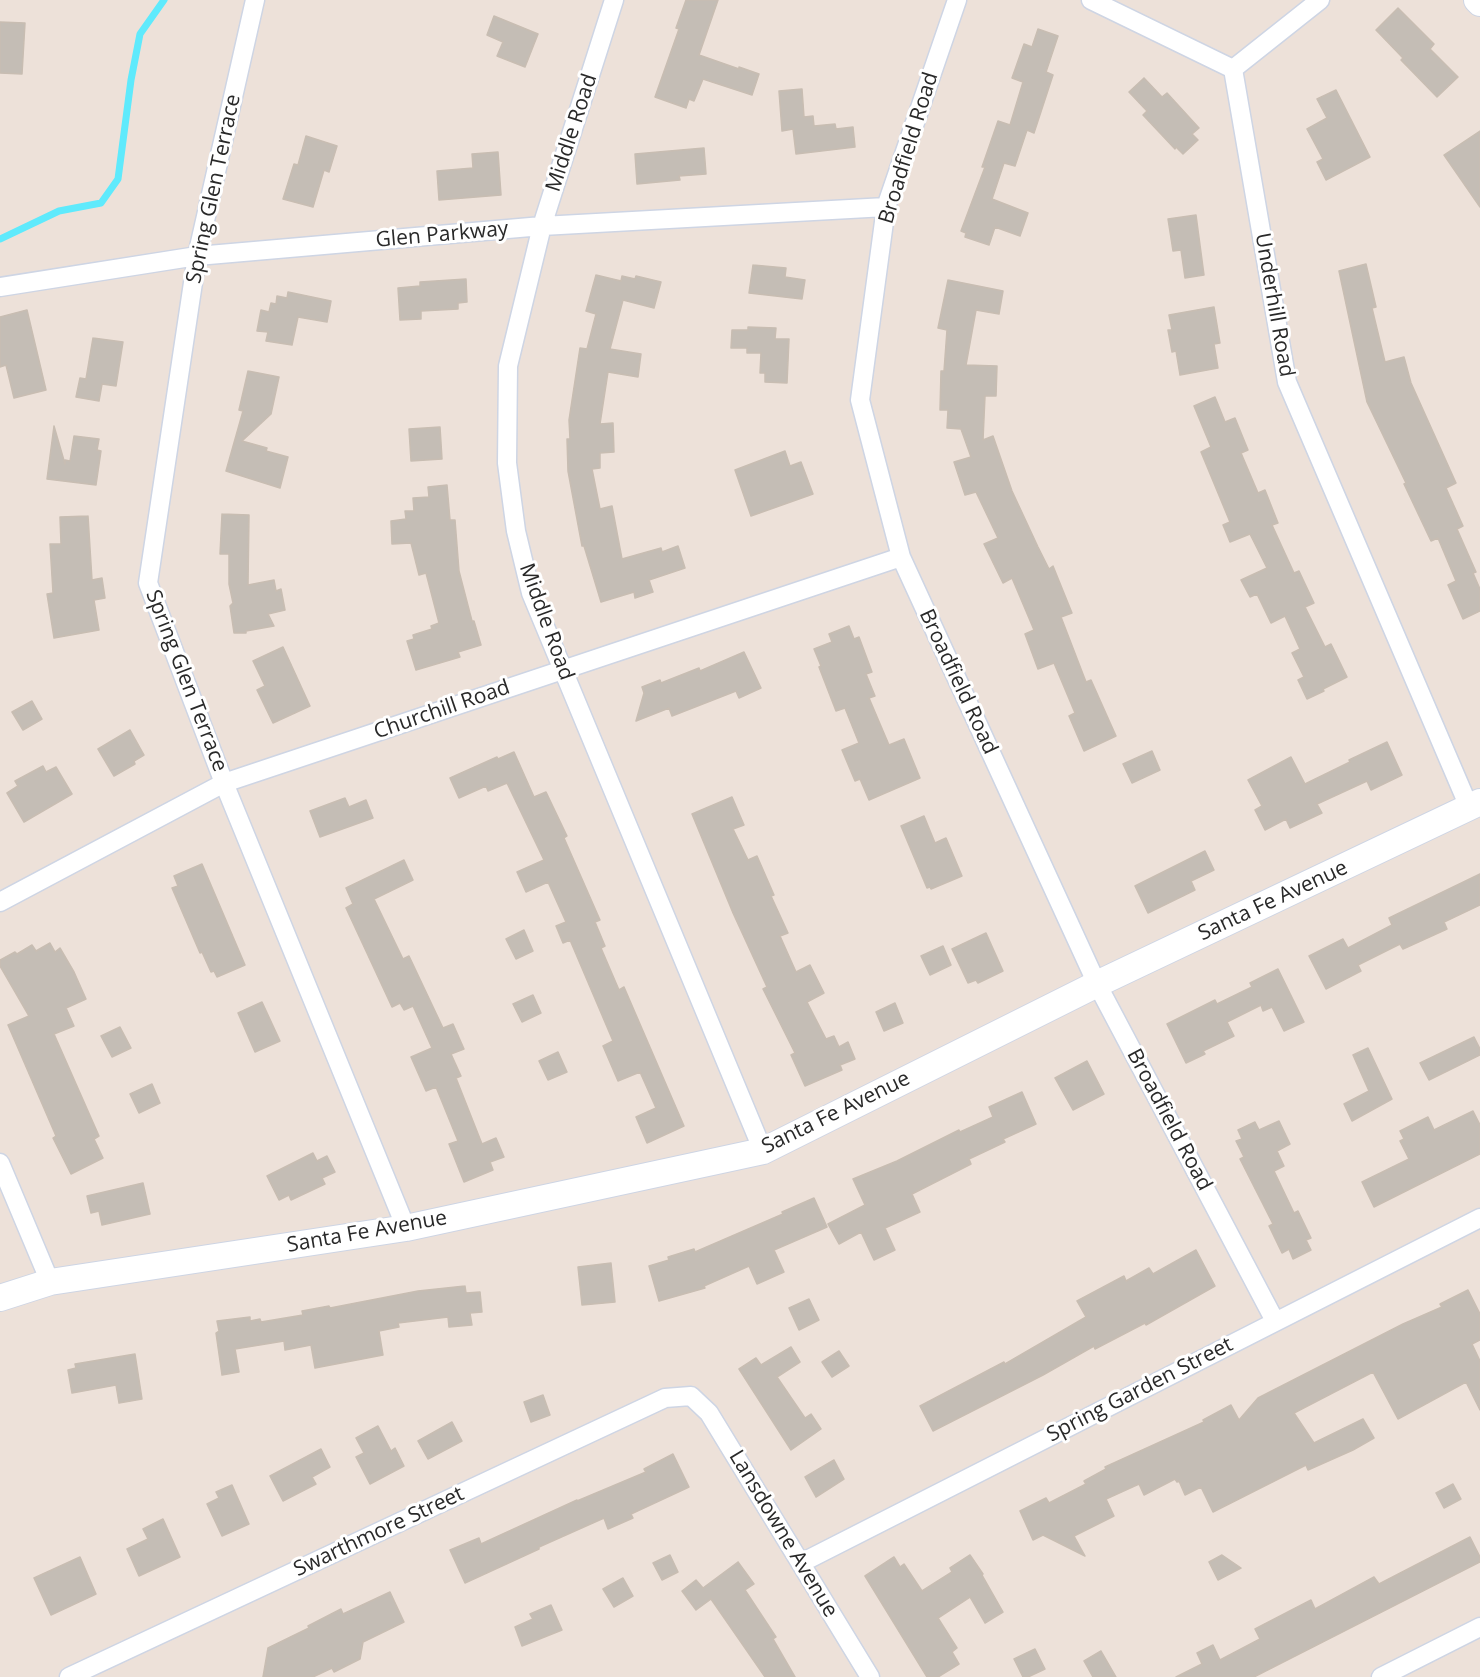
<!DOCTYPE html>
<style>
body{margin:0}
canvas{display:block;background:#ede1d9}
</style>
<canvas width="1480" height="1677"></canvas>
<script>
const context = document.querySelector('canvas').getContext('2d');
context.lineJoin = 'round';
function toPath(rows) {
  const path = new Path2D();
  for (const r of rows) {
    path.moveTo(r[0], r[1]);
    for (let i = 2; i < r.length; i += 2) path.lineTo(r[i], r[i + 1]);
  }
  return path;
}
function strokePath(path, color, width, dash) {
  context.strokeStyle = color;
  context.lineWidth = width;
  context.lineCap = dash ? 'butt' : 'round';
  context.setLineDash(dash || []);
  context.stroke(path);
}
function fillPath(path, color) {
  context.fillStyle = color;
  context.fill(path, 'evenodd');
}
function drawText(font, color, halo, rows, align = 'center') {
  context.font = font + ' "Open Sans",sans-serif';
  context.lineWidth = 6;
  context.setLineDash([]);
  context.textBaseline = 'middle';
  context.strokeStyle = halo;
  context.fillStyle = color;
  for (const [text, x, y, turn = 0] of rows) {
    context.save();
    context.translate(x, y);
    context.rotate((+turn || 0) * Math.PI / 180);
    context.textAlign = isNaN(turn) ? turn : align;
    if (halo) context.strokeText(text, 0, 0);
    context.fillText(text, 0, 0);
    context.restore();
  }
}
strokePath(toPath([
 [0,239,59,211,101,203,118,179,131,80,140,34,164,0]
]), '#5feafc', 7);
const building = toPath([
 [686,0,718,0,699,55,739,69,739,67,759,74,752,95,703,79,694,101,689,99,686,108,655,97,679,29,676,28,686,0],
 [1398,8,1434,44,1430,49,1458,77,1437,97,1401,60,1403,58,1376,30,1398,8],
 [494,16,538,34,525,67,497,56,503,42,487,35,494,16],
 [0,22,25,23,22,74,0,73,0,22],
 [1038,29,1058,36,1046,72,1053,75,1034,133,1027,130,1015,166,1004,163,992,199,1028,213,1020,236,995,227,989,245,965,237,966,233,961,231,985,167,982,167,998,121,1010,125,1023,82,1012,78,1024,44,1032,47,1038,29],
 [1144,78,1162,97,1167,93,1199,128,1192,134,1198,140,1183,154,1176,147,1175,149,1143,115,1147,111,1129,92,1144,78],
 [802,89,804,117,813,116,814,126,835,124,836,129,853,127,855,147,796,154,793,129,782,131,779,91,802,89],
 [1336,90,1370,157,1326,180,1317,162,1323,159,1307,129,1327,118,1317,99,1336,90],
 [1480,131,1480,207,1444,155,1480,131],
 [306,136,337,146,329,172,324,170,313,207,283,199,294,164,298,165,306,136],
 [704,148,706,174,679,176,680,180,637,184,635,154,704,148],
 [498,152,501,195,439,200,437,171,473,168,472,154,498,152],
 [1196,215,1204,275,1185,278,1181,250,1173,251,1168,219,1196,215],
 [1366,264,1376,307,1372,308,1385,362,1404,357,1411,383,1456,483,1446,488,1463,526,1457,529,1476,572,1473,573,1480,589,1480,611,1463,619,1448,585,1456,581,1438,538,1431,541,1404,484,1406,483,1367,402,1339,271,1366,264],
 [753,265,786,268,785,277,805,280,802,299,749,293,753,265],
 [596,275,621,281,622,276,635,279,636,276,661,282,654,308,623,300,610,349,641,354,638,377,608,372,600,424,613,423,614,452,600,453,600,468,592,469,600,509,612,506,622,559,661,548,662,552,678,546,685,568,649,580,653,592,635,598,634,592,601,602,584,546,582,546,568,471,567,439,570,439,569,420,580,348,587,349,596,314,586,311,596,275],
 [466,279,467,302,458,303,458,309,421,311,421,319,400,320,398,288,420,286,420,282,466,279],
 [948,280,1003,291,999,314,976,310,966,365,997,366,996,396,985,396,983,440,993,436,1012,491,1038,547,1049,569,1053,566,1072,613,1061,617,1086,682,1091,680,1116,736,1084,751,1069,716,1075,713,1054,663,1038,669,1025,634,1034,630,1012,578,1003,583,984,544,998,538,976,492,965,495,954,462,971,457,961,429,947,428,948,410,940,410,941,371,944,371,947,330,938,328,948,280],
 [288,292,331,301,327,322,298,317,292,345,266,341,268,332,257,331,261,310,269,312,271,303,276,304,277,296,287,298,288,292],
 [1214,307,1220,343,1214,344,1218,368,1180,375,1176,351,1172,352,1168,330,1172,330,1169,315,1214,307],
 [27,310,46,390,14,398,6,365,0,367,0,317,27,310],
 [748,327,776,328,775,339,789,339,787,383,765,382,765,373,760,373,761,353,747,353,747,348,731,348,732,330,748,330,748,327],
 [93,338,123,342,116,386,102,384,99,401,76,397,80,378,86,379,93,338],
 [248,371,279,377,271,414,242,441,267,448,266,451,288,457,280,488,226,471,243,411,239,410,248,371],
 [1215,397,1225,422,1235,418,1248,450,1241,453,1258,493,1265,490,1278,523,1272,525,1294,573,1299,571,1314,603,1305,607,1325,647,1331,644,1347,677,1323,689,1324,691,1307,699,1298,680,1304,677,1292,653,1300,649,1285,616,1271,623,1257,594,1250,597,1241,580,1267,568,1250,534,1230,542,1223,525,1230,522,1201,452,1211,447,1194,406,1215,397],
 [54,426,65,464,65,460,70,461,74,436,99,439,97,450,101,451,96,485,47,479,54,426],
 [440,427,442,459,411,461,409,429,440,427],
 [785,451,790,466,801,462,813,494,751,516,735,470,785,451],
 [447,485,450,520,455,520,459,571,472,621,474,621,481,645,458,652,460,657,416,670,407,641,414,639,413,635,432,629,431,626,439,623,426,573,419,575,411,543,392,544,391,521,406,519,405,511,414,511,413,498,429,497,428,487,447,485],
 [222,514,249,515,248,585,274,580,276,591,281,589,285,610,268,614,274,626,246,631,246,633,234,633,230,606,233,603,229,584,229,554,220,554,222,514],
 [88,516,92,580,102,578,105,598,94,600,99,630,54,638,47,594,53,593,50,544,61,544,60,517,88,516],
 [849,626,854,639,859,637,872,672,866,674,875,696,869,698,889,745,904,739,920,778,869,800,860,779,855,781,842,750,859,743,845,708,836,711,819,667,821,666,814,649,832,642,829,634,849,626],
 [283,647,310,706,273,723,257,690,265,686,253,661,283,647],
 [744,652,761,688,739,698,736,691,672,716,669,708,636,721,644,693,642,687,660,680,661,683,699,668,700,671,744,652],
 [32,701,42,719,23,730,12,712,32,701],
 [130,730,144,755,134,761,135,764,114,776,98,749,130,730],
 [1387,742,1402,775,1371,790,1367,781,1317,804,1322,813,1290,828,1286,819,1265,830,1255,810,1262,806,1248,780,1291,757,1305,784,1350,762,1349,760,1387,742],
 [1152,751,1160,770,1132,783,1123,764,1152,751],
 [514,752,534,797,546,792,567,836,564,838,600,920,595,922,605,946,601,948,619,990,624,987,684,1126,647,1143,636,1117,656,1108,640,1072,618,1081,603,1046,613,1041,570,940,563,943,556,926,566,922,548,882,526,892,517,872,544,860,507,783,488,791,486,786,459,798,450,778,497,757,498,759,514,752],
 [43,766,46,772,56,767,72,794,24,822,7,793,18,786,15,781,43,766],
 [732,797,744,825,733,829,748,860,757,856,774,895,771,896,788,933,780,936,796,972,810,965,824,993,807,1002,826,1039,834,1036,839,1047,848,1042,855,1059,840,1065,842,1070,805,1086,791,1055,795,1053,763,989,767,987,733,913,692,814,732,797],
 [345,798,349,807,366,800,373,818,320,837,310,811,345,798],
 [924,816,935,843,946,838,962,876,931,889,930,887,927,888,901,826,924,816],
 [1205,851,1214,870,1191,881,1195,890,1148,913,1135,886,1205,851],
 [404,860,413,880,374,899,403,959,409,956,443,1028,453,1024,464,1049,451,1054,461,1076,456,1078,482,1144,496,1138,504,1157,490,1162,493,1170,464,1182,449,1144,458,1141,436,1087,426,1091,411,1057,432,1048,413,1006,404,1010,400,1003,392,1007,346,908,353,904,346,888,404,860],
 [202,864,245,965,217,977,214,971,211,972,202,952,200,953,172,888,178,886,174,876,202,864],
 [1480,874,1480,905,1444,922,1447,929,1403,949,1400,944,1358,965,1361,971,1326,989,1309,956,1343,939,1348,948,1392,925,1389,918,1480,874],
 [524,930,533,951,516,959,506,939,524,930],
 [986,933,1003,971,978,983,976,980,968,983,952,949,986,933],
 [50,943,55,952,60,948,74,972,86,999,66,1008,74,1026,54,1034,99,1136,94,1139,103,1158,71,1174,53,1138,56,1136,8,1025,29,1016,0,966,0,960,15,952,17,954,32,945,36,951,50,943],
 [943,946,951,965,930,975,921,956,943,946],
 [1278,969,1304,1022,1284,1031,1272,1007,1263,1011,1261,1005,1227,1022,1234,1036,1203,1051,1205,1054,1186,1063,1167,1024,1215,1000,1217,1004,1252,987,1250,983,1278,969],
 [533,995,541,1013,522,1022,513,1004,533,995],
 [262,1002,280,1041,255,1052,238,1013,262,1002],
 [895,1003,903,1023,884,1031,876,1012,895,1003],
 [120,1027,131,1048,112,1057,101,1036,120,1027],
 [1474,1037,1480,1049,1480,1055,1429,1080,1420,1063,1474,1037],
 [1368,1048,1392,1099,1352,1121,1344,1104,1369,1091,1353,1055,1368,1048],
 [558,1052,567,1072,548,1080,539,1061,558,1052],
 [1087,1061,1104,1094,1073,1110,1055,1078,1087,1061],
 [152,1084,160,1103,139,1113,130,1094,152,1084],
 [1022,1092,1036,1124,1003,1139,1005,1142,969,1159,971,1164,912,1194,920,1212,885,1228,895,1250,874,1260,861,1232,839,1244,828,1224,865,1205,853,1179,897,1161,959,1130,960,1132,993,1117,989,1107,1022,1092],
 [1473,1111,1480,1125,1480,1154,1374,1207,1362,1182,1409,1159,1400,1141,1404,1139,1400,1131,1428,1117,1434,1130,1473,1111],
 [1279,1121,1290,1144,1277,1151,1284,1166,1274,1171,1294,1213,1298,1211,1311,1238,1306,1240,1311,1250,1293,1259,1289,1249,1282,1253,1269,1226,1273,1224,1240,1159,1244,1157,1236,1141,1242,1139,1238,1130,1255,1122,1259,1130,1279,1121],
 [313,1153,317,1161,327,1156,335,1172,322,1178,325,1184,291,1200,289,1195,279,1200,267,1176,313,1153],
 [143,1183,150,1214,102,1225,99,1211,91,1213,87,1196,143,1183],
 [814,1198,827,1227,774,1250,784,1272,757,1284,749,1266,704,1286,705,1288,659,1301,649,1266,669,1260,668,1257,694,1249,695,1252,783,1214,782,1212,814,1198],
 [1196,1250,1215,1286,1146,1325,1145,1323,1095,1349,1094,1346,1043,1375,933,1431,920,1406,1004,1362,1005,1364,1086,1317,1077,1301,1124,1276,1126,1281,1149,1268,1153,1274,1196,1250],
 [611,1263,615,1302,582,1305,578,1267,611,1263],
 [465,1286,466,1293,480,1292,482,1312,470,1313,472,1325,449,1327,448,1317,398,1323,399,1327,379,1331,383,1355,315,1368,311,1345,285,1350,284,1341,235,1349,239,1372,222,1375,216,1333,219,1331,217,1321,250,1317,250,1321,260,1319,261,1322,303,1315,302,1311,329,1306,330,1308,418,1291,465,1286],
 [1468,1290,1480,1314,1480,1340,1472,1344,1480,1361,1480,1410,1466,1382,1398,1419,1373,1372,1294,1413,1314,1443,1363,1419,1374,1438,1353,1450,1308,1470,1306,1465,1213,1512,1201,1487,1185,1495,1179,1481,1177,1482,1175,1479,1144,1495,1139,1484,1106,1499,1114,1516,1074,1536,1085,1556,1043,1535,1033,1540,1020,1511,1046,1498,1049,1503,1086,1484,1084,1481,1106,1469,1105,1467,1204,1422,1203,1420,1231,1405,1239,1420,1258,1398,1403,1324,1442,1307,1440,1304,1468,1290],
 [809,1299,819,1320,799,1330,789,1308,809,1299],
 [791,1347,800,1362,777,1377,805,1418,811,1414,821,1429,791,1450,739,1369,756,1358,761,1365,791,1347],
 [839,1351,849,1366,832,1377,822,1362,839,1351],
 [135,1354,142,1399,119,1403,116,1385,72,1393,68,1370,76,1368,75,1364,135,1354],
 [543,1395,550,1415,531,1422,524,1402,543,1395],
 [452,1422,462,1441,428,1459,418,1441,452,1422],
 [378,1426,391,1451,395,1448,404,1466,370,1484,356,1457,364,1453,356,1438,378,1426],
 [321,1449,330,1467,312,1477,316,1484,283,1501,270,1476,321,1449],
 [673,1454,689,1487,631,1514,633,1518,608,1529,604,1518,539,1547,539,1549,465,1583,450,1550,479,1538,481,1544,577,1500,577,1501,646,1472,644,1469,673,1454],
 [834,1460,844,1479,816,1497,805,1477,834,1460],
 [1453,1484,1461,1499,1444,1508,1436,1493,1453,1484],
 [232,1485,249,1524,222,1536,207,1504,219,1498,216,1492,232,1485],
 [163,1519,180,1557,139,1576,127,1549,148,1539,143,1529,163,1519],
 [1470,1537,1480,1557,1480,1562,1254,1677,1176,1677,1202,1664,1197,1653,1213,1645,1220,1660,1260,1639,1255,1629,1311,1600,1315,1609,1374,1577,1379,1584,1470,1537],
 [670,1555,678,1572,662,1580,653,1563,670,1555],
 [970,1555,983,1574,982,1575,1003,1612,985,1623,970,1597,938,1618,957,1648,952,1652,959,1664,938,1677,927,1677,865,1576,894,1557,900,1567,904,1564,922,1591,952,1572,950,1568,970,1555],
 [1222,1555,1241,1568,1218,1580,1209,1562,1222,1555],
 [80,1557,96,1594,51,1615,34,1578,80,1557],
 [738,1562,754,1584,745,1590,776,1637,773,1639,795,1677,765,1677,711,1599,696,1610,682,1591,696,1580,703,1588,738,1562],
 [623,1578,633,1596,614,1607,603,1589,623,1578],
 [390,1592,404,1622,363,1642,360,1659,334,1672,332,1668,313,1677,263,1677,268,1648,309,1628,308,1626,341,1609,343,1614,390,1592],
 [551,1605,562,1630,522,1646,515,1627,533,1619,530,1614,551,1605],
 [1035,1649,1045,1669,1028,1677,1023,1677,1014,1659,1035,1649],
 [1101,1651,1116,1677,1093,1677,1084,1661,1101,1651]
]);
fillPath(building, '#c4bdb5');
strokePath(building, '#c8bdb2', 1.5);
const minor = toPath([
 [255,0,197,256,148,583,224,783,406,1228],
 [614,0,542,226,508,366,507,463,516,531,531,593,763,1151],
 [957,0,886,207,860,400,901,557,1097,984,1275,1321],
 [1091,0,1233,69],
 [1233,69,1287,382,1469,807],
 [1233,69,1320,0],
 [0,287,197,256,542,226,886,207],
 [0,902,224,783,901,557],
 [0,1163,50,1282],
 [801,1563,1480,1218],
 [69,1677,665,1398,691,1396,709,1413,870,1677],
 [1381,1677,1480,1627]
]);
const secondary = toPath([
 [1477,0,1480,3],
 [0,1298,50,1282,406,1228,763,1151,1097,984,1480,802]
]);
strokePath(minor, '#ced5e4', 21);
strokePath(secondary, '#ced5e4', 28);
strokePath(minor, '#fff', 18);
strokePath(secondary, '#fff', 26);
drawText('21px', '#292929', '#fff', [
 ["Middle Road",572,133,-72],
 ["Broadfield Road",909,148,-73],
 ["Spring Glen Terrace",214,189,-78],
 ["Glen Parkway",442,235,-5],
 ["Underhill Road",1274,305,80],
 ["Middle Road",546,622,70],
 ["Spring Glen Terrace",186,681,69],
 ["Broadfield Road",958,682,65],
 ["Churchill Road",442,710,-19],
 ["Santa Fe Avenue",1273,901,-25],
 ["Santa Fe Avenue",836,1113,-26],
 ["Broadfield Road",1169,1120,62],
 ["Santa Fe Avenue",367,1232,-10],
 ["Spring Garden Street",1140,1390,-27],
 ["Swarthmore Street",379,1532,-25],
 ["Lansdowne Avenue",783,1534,59]
]);
</script>
